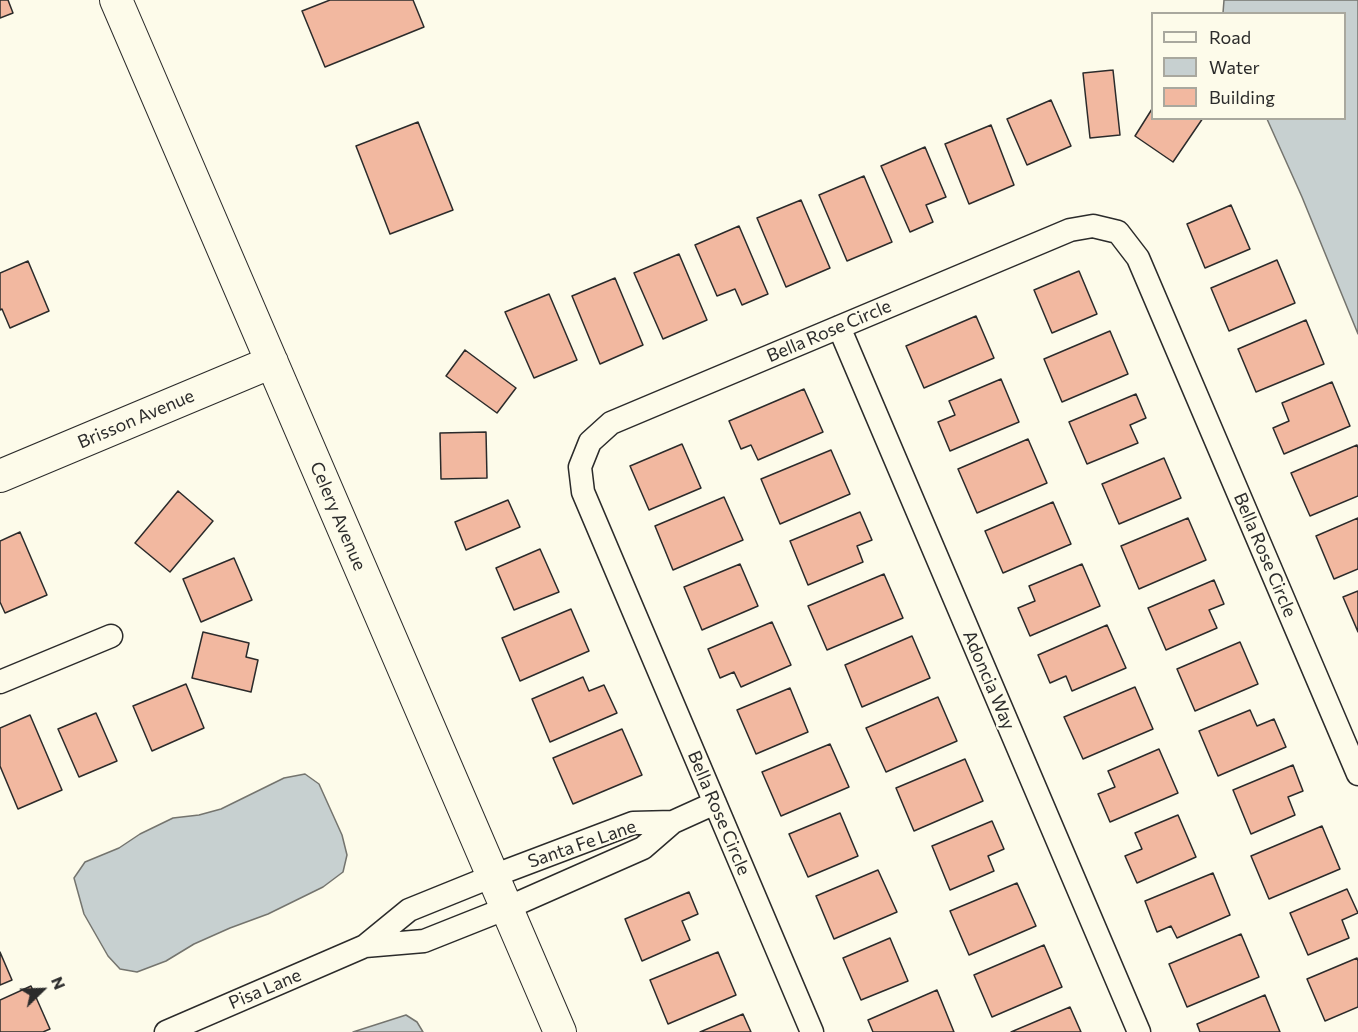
<!DOCTYPE html>
<style>
body{margin:0}
#map{position:relative;width:1358px;height:1032px;overflow:hidden;background:#fdfbea;font-family:Commissioner,sans-serif}
canvas{display:block}
.legend{position:absolute;left:1151px;top:12px;width:195px;height:108px;box-sizing:border-box;background:#fdfbea;border:2px solid #a9a89e;margin:0;padding:8px 10px;list-style:none;font-size:18px;color:#2b2b2b}
.legend li{display:flex;align-items:center;gap:12px;height:30px}
.legend b{width:30px;border:2px solid #a9a89e}
.north{position:absolute;left:12px;top:960px;width:60px;height:60px;-webkit-text-stroke:4px #fdfbea;paint-order:stroke;rotate:67deg;font-size:16px;font-weight:700;line-height:24px;text-align:center;color:#2b2b2b}
.north::after{content:'';display:block;margin:auto;width:21px;height:27px;background:#2b2b2b;clip-path:polygon(50% 0,100% 100%,50% 72%,0 100%)}
</style>
<div id="map">
<canvas width="1358" height="1032"></canvas>
<ul class="legend">
<li><b style="height:8px;background:#fdfbea"></b>Road</li>
<li><b style="height:16px;background:#c7d0d0"></b>Water</li>
<li><b style="height:16px;background:#f2b8a0"></b>Building</li>
</ul>
<div class="north">N</div>
</div>
<script>
const context = document.querySelector('canvas').getContext('2d');
context.lineJoin = 'round';
function fillPath(path, color) {
  context.fillStyle = color;
  context.fill(path, 'evenodd');
}
function toPath(rows) {
  const path = new Path2D();
  for (const r of rows) {
    path.moveTo(r[0], r[1]);
    for (let i = 2; i < r.length; i += 2) path.lineTo(r[i], r[i + 1]);
  }
  return path;
}
function strokePath(path, color, width, dash) {
  context.strokeStyle = color;
  context.lineWidth = width;
  context.lineCap = dash ? 'butt' : 'round';
  context.setLineDash(dash || []);
  context.stroke(path);
}
function drawText(font, color, halo, rows, align = 'center') {
  context.font = font + ' Commissioner,sans-serif';
  context.lineWidth = 4.5;
  context.setLineDash([]);
  context.textBaseline = 'middle';
  context.strokeStyle = halo;
  context.fillStyle = color;
  for (const [text, x, y, turn = 0] of rows) {
    context.save();
    context.translate(x, y);
    context.rotate((+turn || 0) * Math.PI / 180);
    context.textAlign = isNaN(turn) ? turn : align;
    if (halo) context.strokeText(text, 0, 0);
    context.fillText(text, 0, 0);
    context.restore();
  }
}
const water = toPath([
 [1224,0,1358,0,1358,334,1302,197,1267,119,1344,118,1344,14,1223,13,1224,0],
 [305,774,319,784,342,835,347,855,343,872,323,887,268,914,230,928,194,944,166,961,137,972,120,969,108,956,84,914,74,878,85,862,119,848,140,834,173,818,199,815,221,809,284,778,305,774],
 [406,1015,417,1022,423,1032,353,1032,406,1015]
]);
fillPath(water, '#c7d0d0');
strokePath(water, '#74746e', 1.5);
const building = toPath([
 [0,0,8,0,13,13,0,18,0,0],
 [330,0,413,0,424,27,325,67,302,11,330,0],
 [1113,70,1120,135,1090,138,1083,73,1113,70],
 [1051,100,1071,146,1027,165,1007,119,1051,100],
 [1152,109,1152,118,1203,118,1173,162,1135,136,1152,109],
 [418,122,453,210,390,234,356,146,418,122],
 [991,125,1014,185,969,204,945,144,991,125],
 [925,147,946,197,926,205,933,222,910,232,881,166,925,147],
 [864,176,892,242,847,261,819,195,864,176],
 [801,200,830,268,786,287,757,218,801,200],
 [1231,205,1250,249,1205,268,1187,224,1231,205],
 [739,226,768,294,742,305,735,289,717,296,695,245,739,226],
 [679,254,707,320,663,339,634,273,679,254],
 [1277,260,1295,303,1229,331,1211,288,1277,260],
 [28,261,49,311,10,328,2,309,0,310,0,273,28,261],
 [1079,271,1097,314,1052,333,1034,290,1079,271],
 [615,278,643,345,600,364,572,296,615,278],
 [549,294,577,360,534,378,505,312,549,294],
 [976,316,994,358,924,388,906,346,976,316],
 [1306,320,1324,364,1256,392,1238,349,1306,320],
 [1110,331,1128,374,1062,402,1044,359,1110,331],
 [465,350,516,388,497,413,446,376,465,350],
 [1001,379,1019,422,950,451,938,422,955,415,949,401,1001,379],
 [1332,382,1350,426,1284,454,1273,428,1289,421,1282,403,1332,382],
 [804,389,823,432,758,460,751,445,741,449,729,421,804,389],
 [1136,394,1146,418,1130,425,1138,443,1087,464,1069,422,1136,394],
 [486,432,487,478,441,479,440,433,486,432],
 [1028,439,1047,483,977,513,958,469,1028,439],
 [682,444,701,488,649,510,630,466,682,444],
 [1357,445,1358,448,1358,496,1310,516,1291,473,1357,445],
 [831,450,850,494,780,524,761,479,831,450],
 [1164,458,1181,498,1119,524,1102,484,1164,458],
 [178,491,213,521,170,572,135,543,178,491],
 [724,497,743,540,673,570,655,526,724,497],
 [508,500,520,527,466,550,455,522,508,500],
 [1053,502,1071,544,1003,573,985,531,1053,502],
 [860,512,872,540,857,546,863,562,808,585,790,541,860,512],
 [1188,518,1206,560,1139,589,1121,546,1188,518],
 [1358,518,1358,569,1334,579,1316,536,1358,518],
 [20,532,47,595,5,613,0,602,0,541,20,532],
 [540,549,559,592,514,610,496,568,540,549],
 [234,558,252,600,201,622,183,579,234,558],
 [740,564,758,606,702,630,684,587,740,564],
 [1082,564,1100,606,1030,636,1018,608,1035,601,1029,586,1082,564],
 [884,574,903,618,827,650,808,606,884,574],
 [1214,580,1224,604,1209,610,1217,628,1166,650,1148,608,1214,580],
 [1358,591,1358,632,1343,597,1358,591],
 [571,609,589,651,520,681,502,638,571,609],
 [772,622,791,665,741,687,734,672,720,678,708,649,772,622],
 [1107,625,1126,668,1072,691,1066,676,1050,683,1038,655,1107,625],
 [203,632,249,643,246,657,258,660,251,692,192,678,203,632],
 [912,636,930,678,862,707,845,665,912,636],
 [1240,642,1258,684,1195,711,1177,669,1240,642],
 [583,677,589,691,604,685,617,713,550,742,532,699,583,677],
 [186,684,204,728,152,751,133,706,186,684],
 [1135,687,1153,729,1083,759,1064,717,1135,687],
 [790,688,808,732,756,754,737,710,790,688],
 [938,697,957,741,886,772,866,728,938,697],
 [1250,710,1257,726,1274,719,1286,747,1218,776,1199,731,1250,710],
 [96,713,117,761,79,777,58,729,96,713],
 [30,715,62,790,18,809,0,766,0,728,30,715],
 [622,729,642,775,573,804,553,758,622,729],
 [830,744,849,787,781,816,762,772,830,744],
 [1159,749,1178,793,1110,822,1098,794,1115,787,1108,771,1159,749],
 [965,759,983,801,914,831,896,788,965,759],
 [1293,765,1303,791,1288,797,1295,815,1251,834,1233,790,1293,765],
 [840,813,858,856,808,877,789,834,840,813],
 [1178,815,1196,857,1137,883,1125,856,1142,849,1135,833,1178,815],
 [992,821,1004,849,988,856,994,871,950,890,932,846,992,821],
 [1322,826,1340,869,1269,899,1251,856,1322,826],
 [878,870,897,912,834,939,816,896,878,870],
 [1213,873,1230,915,1177,938,1171,926,1157,932,1145,901,1213,873],
 [1017,883,1036,926,969,955,950,911,1017,883],
 [1347,889,1358,913,1342,920,1349,938,1308,955,1290,913,1347,889],
 [689,892,698,914,682,921,690,940,642,961,625,919,689,892],
 [1241,934,1259,977,1187,1007,1169,964,1241,934],
 [890,938,908,981,861,1000,843,958,890,938],
 [1044,945,1062,987,992,1017,974,975,1044,945],
 [0,952,12,980,0,985,0,952],
 [718,952,736,995,668,1024,650,980,718,952],
 [1357,958,1358,961,1358,1007,1325,1021,1307,979,1357,958],
 [31,986,50,1029,43,1032,0,1032,0,1000,31,986],
 [937,990,954,1032,873,1032,868,1020,937,990],
 [1265,995,1280,1032,1200,1032,1197,1024,1265,995],
 [1070,1007,1081,1032,1011,1032,1070,1007],
 [743,1014,751,1032,700,1032,743,1014]
]);
fillPath(building, '#f2b8a0');
strokePath(building, '#2b2b2b', 1.5);
const street = toPath([
 [839,327,1139,1032],
 [0,682,111,636],
 [365,946,424,941,507,908,643,848,673,822,715,803],
 [166,1032,365,946,409,910,493,876,633,823,673,822],
 [812,1032,583,492,580,467,590,442,611,423,1070,230,1093,226,1118,232,1138,258,1358,774]
]);
const secondary = toPath([
 [116,0,560,1032],
 [0,476,272,362]
]);
strokePath(street, '#2b2b2b', 25);
strokePath(secondary, '#2b2b2b', 34);
strokePath(street, '#fdfbea', 22);
strokePath(secondary, '#fdfbea', 32);
drawText('18px', '#2b2b2b', '#fdfbea', [
 ["Bella Rose Circle",829,331,-23],
 ["Brisson Avenue",136,419,-23],
 ["Celery Avenue",338,516,67],
 ["Bella Rose Circle",1265,555,67],
 ["Adoncia Way",989,680,67],
 ["Bella Rose Circle",719,813,67],
 ["Santa Fe Lane",582,844,-19],
 ["Pisa Lane",265,989,-23]
]);
</script>
